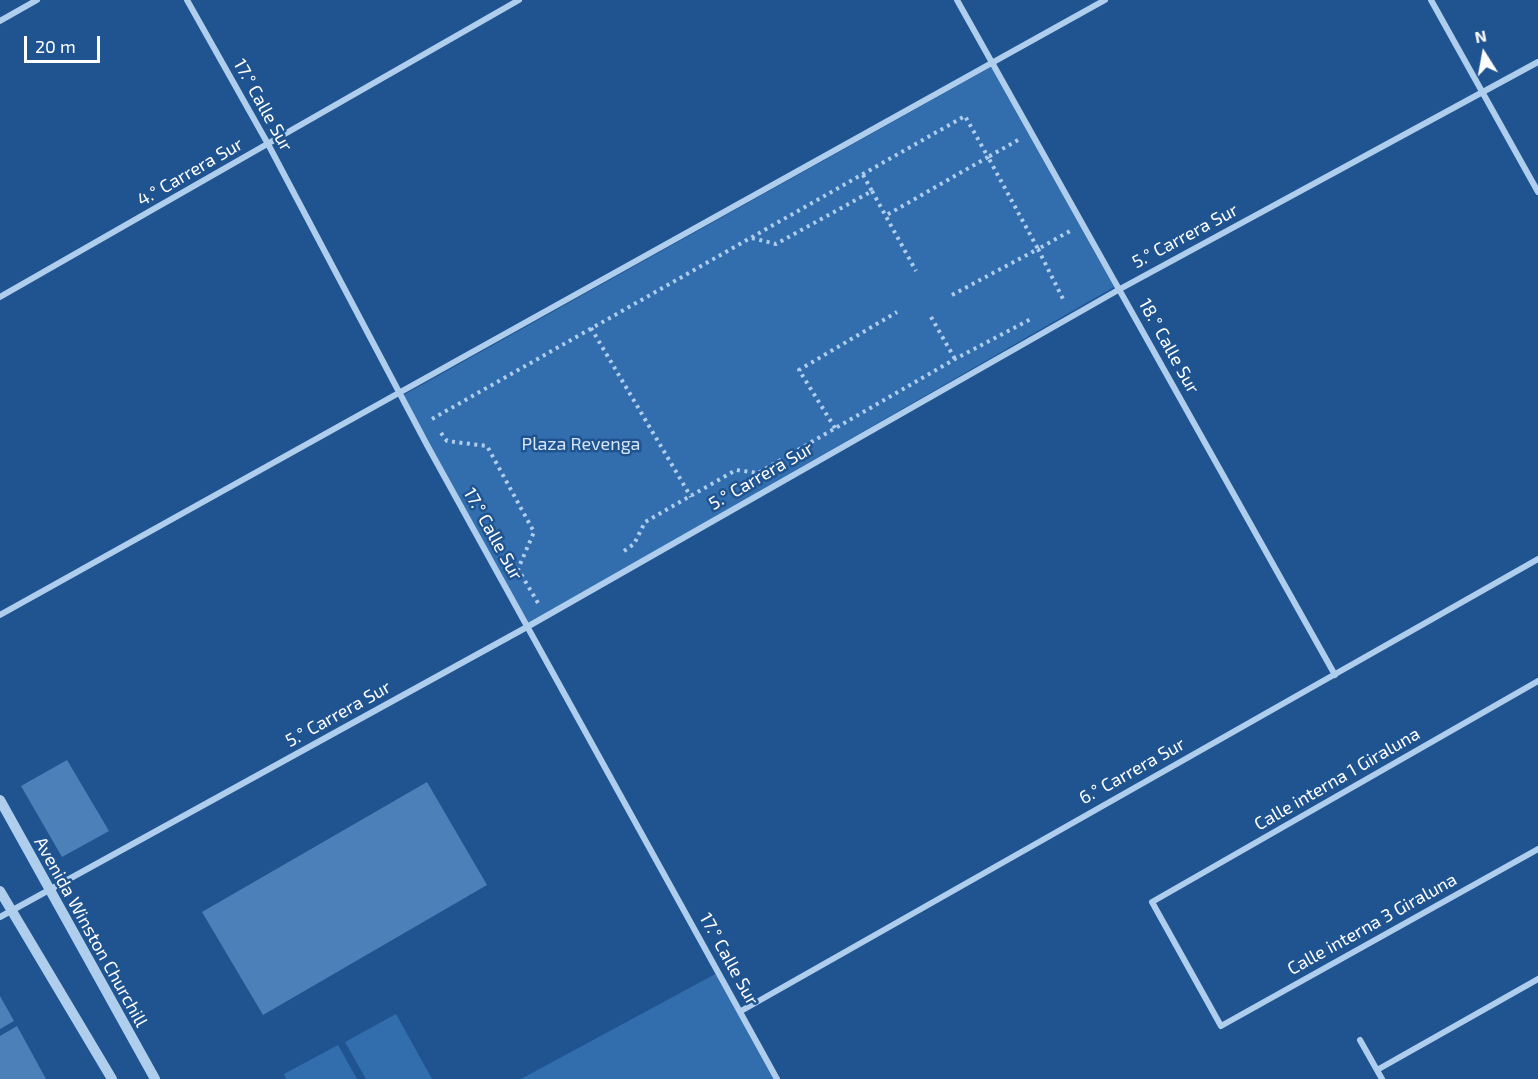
<!DOCTYPE html>
<meta charset="utf-8">
<style>
body{margin:0}
#map{position:relative;width:1538px;height:1079px;overflow:hidden;background:#1f5491;font-family:"Exo 2",sans-serif}
canvas{display:block}
.north{position:absolute;left:1454px;top:24px;width:60px;height:60px;-webkit-text-stroke:4px #1f5491;paint-order:stroke;rotate:349deg;font-size:16px;font-weight:700;line-height:24px;text-align:center;color:#fff}
.north::after{content:'';display:block;margin:auto;width:21px;height:27px;background:#fff;clip-path:polygon(50% 0,100% 100%,50% 72%,0 100%)}
.scale{position:absolute;left:24px;top:36px;width:76px;height:27px;box-sizing:border-box;border:3px solid #fff;border-top:0;padding-left:8px;font-size:18px;line-height:21px;white-space:nowrap;color:#fff;-webkit-text-stroke:4px #1f5491;paint-order:stroke}
</style>
<div id="map">
<canvas width="1538" height="1079"></canvas>
<div class="north">N</div>
<div class="scale">20 m</div>
</div>
<script>
const context = document.querySelector('canvas').getContext('2d');
context.lineJoin = 'round';
function fillPath(path, color) {
  context.fillStyle = color;
  context.fill(path, 'evenodd');
}
function toPath(rows) {
  const path = new Path2D();
  for (const r of rows) {
    path.moveTo(r[0], r[1]);
    for (let i = 2; i < r.length; i += 2) path.lineTo(r[i], r[i + 1]);
  }
  return path;
}
function strokePath(path, color, width, dash) {
  context.strokeStyle = color;
  context.lineWidth = width;
  context.lineCap = dash ? 'butt' : 'round';
  context.setLineDash(dash || []);
  context.stroke(path);
}
function drawText(font, color, halo, rows, align = 'center') {
  context.font = font + ' "Exo 2",sans-serif';
  context.lineWidth = 5;
  context.setLineDash([]);
  context.textBaseline = 'middle';
  context.strokeStyle = halo;
  context.fillStyle = color;
  for (const [text, x, y, turn = 0] of rows) {
    context.save();
    context.translate(x, y);
    context.rotate((+turn || 0) * Math.PI / 180);
    context.textAlign = isNaN(turn) ? turn : align;
    if (halo) context.strokeText(text, 0, 0);
    context.fillText(text, 0, 0);
    context.restore();
  }
}
fillPath(toPath([
 [991,67,1114,287,529,624,402,396],
 [719,972,777,1079,521,1079],
 [396,1014,432,1079,366,1079,345,1042],
 [338,1045,357,1079,286,1079,284,1074]
]), '#326eae');
fillPath(toPath([
 [67,760,109,831,62,857,21,786],
 [427,782,487,885,263,1015,202,912],
 [0,996,14,1021,0,1029],
 [17,1026,46,1079,0,1079,0,1036]
]), '#4b80b9');
strokePath(toPath([
 [1018,140,988,157,1038,249,1070,231],
 [872,191,916,271],
 [752,238,776,244,872,191,862,173],
 [952,295,1038,249,1064,301],
 [931,317,955,359],
 [591,328,691,497],
 [432,419,965,116,988,157,885,216],
 [835,428,799,370,897,312],
 [441,433,447,441,487,446,534,532,518,569,538,603],
 [624,551,634,544,645,522,736,470,758,473,955,359,1031,319]
]), '#afcded', 4, [3, 4.5]);
strokePath(toPath([
 [187,0,268,144,427,445,777,1079],
 [957,0,1335,675],
 [1431,0,1538,192],
 [0,21,37,0],
 [0,297,519,0],
 [0,615,1105,0],
 [1538,681,1152,902,1221,1026,1538,849],
 [0,917,527,627,1120,289,1538,62],
 [741,1011,1538,559],
 [1360,1040,1382,1079],
 [1377,1070,1538,979]
]), '#afcded', 6);
strokePath(toPath([
 [0,800,155,1079],
 [0,891,112,1079]
]), '#afcded', 10);
drawText('18px', '#fff', '#1f5491', [
 ["17.° Calle Sur",263,105,61],
 ["4.° Carrera Sur",190,172,-30],
 ["5.° Carrera Sur",1185,236,-28],
 ["18.° Calle Sur",1169,346,61],
 ["5.° Carrera Sur",761,476,-30],
 ["17.° Calle Sur",493,534,61],
 ["5.° Carrera Sur",338,714,-29],
 ["6.° Carrera Sur",1132,771,-29],
 ["Calle interna 1 Giraluna",1337,779,-30],
 ["Calle interna 3 Giraluna",1372,924,-29],
 ["Avenida Winston Churchill",91,932,61],
 ["17.° Calle Sur",729,959,61]
]);
drawText('18px', '#d5e6fa', '#1f5491', [
 ["Plaza Revenga",581,444]
]);
</script>
